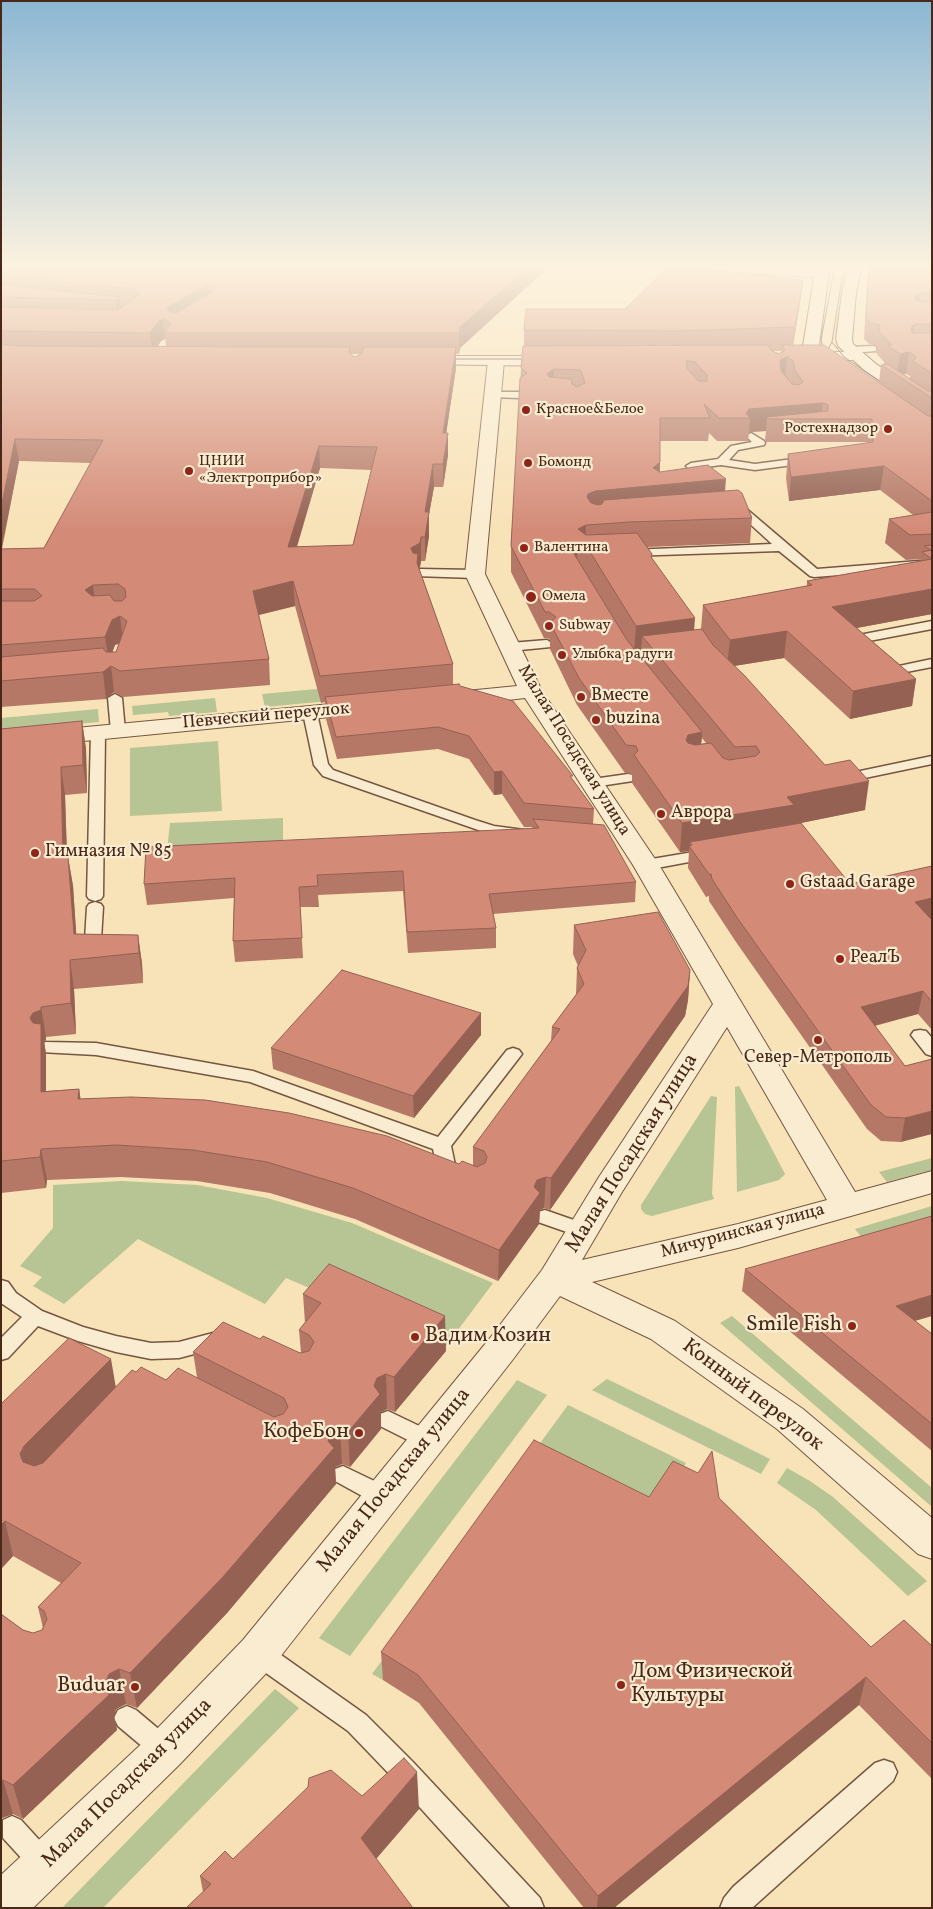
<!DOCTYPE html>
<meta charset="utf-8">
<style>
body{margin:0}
#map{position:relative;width:933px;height:1909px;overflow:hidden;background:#f8e2b7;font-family:Vollkorn,serif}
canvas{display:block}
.frame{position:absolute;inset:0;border:2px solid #49281a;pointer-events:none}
</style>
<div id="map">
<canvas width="933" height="1909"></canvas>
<div class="frame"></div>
</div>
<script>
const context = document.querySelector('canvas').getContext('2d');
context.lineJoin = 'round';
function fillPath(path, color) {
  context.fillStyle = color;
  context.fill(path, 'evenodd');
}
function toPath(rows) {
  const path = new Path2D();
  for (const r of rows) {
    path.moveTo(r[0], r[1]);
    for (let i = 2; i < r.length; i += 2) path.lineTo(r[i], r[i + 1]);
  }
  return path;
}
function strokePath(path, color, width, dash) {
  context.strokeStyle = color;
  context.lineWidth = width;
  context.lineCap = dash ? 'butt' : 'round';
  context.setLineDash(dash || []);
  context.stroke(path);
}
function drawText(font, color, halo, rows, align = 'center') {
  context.font = font + ' Vollkorn,serif';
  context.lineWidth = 4.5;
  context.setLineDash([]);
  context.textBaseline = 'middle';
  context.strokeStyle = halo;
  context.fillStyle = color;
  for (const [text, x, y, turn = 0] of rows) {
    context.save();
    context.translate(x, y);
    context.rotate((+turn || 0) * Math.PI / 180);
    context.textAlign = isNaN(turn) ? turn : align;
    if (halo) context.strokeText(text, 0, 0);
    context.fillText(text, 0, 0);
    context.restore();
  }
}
fillPath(toPath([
 [450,677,455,689,265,707,262,694],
 [215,698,217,712,169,716,168,712,133,715,132,706],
 [98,709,99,722,1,731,1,718],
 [218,741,222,811,130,816,130,748],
 [283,818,283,845,167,850,170,823],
 [739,1086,785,1174,779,1180,737,1192,735,1087],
 [711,1096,717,1097,712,1194,714,1199,652,1216,645,1214,641,1209,641,1205],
 [932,1158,932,1170,887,1182,879,1172],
 [122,1181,197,1185,267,1198,352,1223,493,1283,446,1346,286,1278,265,1304,138,1239,64,1304,33,1286,42,1277,20,1266,53,1228,53,1185],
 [932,1206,932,1217,862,1238,855,1229],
 [732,1316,932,1488,932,1507,720,1323],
 [607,1379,706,1427,770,1459,761,1474,592,1390],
 [517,1380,547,1395,350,1656,319,1638],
 [568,1405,686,1463,670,1489,383,1680,372,1674],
 [787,1468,810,1481,833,1497,927,1581,908,1596,816,1510,777,1483],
 [275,1689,299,1708,103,1908,62,1908]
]), '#b7c493');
const service = toPath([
 [873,346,876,347,876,351,850,353,845,350,850,347,873,346],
 [493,392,520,392,525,395,520,398,490,397,488,395,493,392],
 [751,433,764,441,765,443,764,445,738,450,729,460,755,464,808,457,813,460,808,463,755,470,721,465,699,468,713,483,708,486,704,485,686,466,691,463,718,459,731,446,752,442,746,436,751,433],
 [739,505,743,506,817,569,932,560,932,568,814,577,810,576,779,551,630,556,624,553,630,550,772,544,737,512,732,511,730,509,732,507,739,505],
 [419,569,475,570,481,574,475,578,415,576,413,573,419,569],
 [932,621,932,629,869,641,899,666,932,659,932,667,896,674,891,673,853,639,859,635,932,621],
 [547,640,553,644,551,647,510,651,504,647,510,643,547,640],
 [115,694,122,698,125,731,118,735,111,731,108,698,115,694],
 [310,709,317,713,328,764,333,770,475,820,494,826,524,830,526,833,524,836,519,837,487,833,323,776,314,765,303,713,310,709],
 [98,729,105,733,103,896,101,899,95,901,89,899,87,896,91,733,98,729],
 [932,756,932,764,841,783,836,782,834,779,836,776,841,775,932,756],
 [628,774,633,775,635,778,633,781,593,787,588,786,586,783,588,780,593,779,628,774],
 [711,849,716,851,719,854,716,857,646,870,641,868,638,865,641,862,646,860,711,849],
 [95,902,101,904,103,907,100,956,98,959,92,961,86,959,84,956,87,907,89,904,95,902],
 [920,1030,926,1031,932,1038,932,1056,926,1054,911,1035,914,1031,920,1030],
 [46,1042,96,1043,253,1071,438,1137,507,1050,513,1048,519,1050,522,1054,451,1146,457,1174,460,1179,458,1184,451,1186,441,1183,439,1178,433,1149,250,1082,96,1055,40,1052,37,1048,40,1044,46,1042],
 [545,1210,591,1226,594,1231,591,1236,584,1238,538,1222,535,1217,538,1212,545,1210],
 [1,1280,8,1282,16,1293,42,1311,83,1327,116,1336,151,1343,179,1342,213,1333,229,1337,232,1343,229,1349,222,1351,213,1349,179,1358,151,1359,116,1352,78,1341,38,1326,8,1358,1,1360,1,1338,22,1317,1,1303,1,1280],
 [388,1411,436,1434,439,1440,436,1446,428,1449,420,1446,380,1426,377,1420,380,1414,388,1411],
 [343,1466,391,1489,394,1496,391,1503,383,1505,375,1503,335,1481,332,1475,335,1469,343,1466],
 [258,1642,267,1645,366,1715,413,1762,540,1898,544,1908,511,1908,395,1780,348,1731,249,1661,246,1653,249,1645,258,1642],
 [127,1706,136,1710,174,1742,178,1750,174,1758,165,1762,156,1758,118,1726,114,1718,118,1710,127,1706],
 [884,1760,893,1763,897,1772,893,1781,752,1908,720,1908,724,1898,733,1887,875,1763,884,1760],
 [12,1816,21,1820,53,1855,57,1864,53,1873,44,1877,35,1873,3,1838,3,1820,12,1816]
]);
const minor = toPath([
 [496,356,502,358,504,361,485,574,542,691,659,865,855,1192,932,1171,932,1193,738,1248,592,1282,675,1321,803,1409,932,1518,932,1559,918,1554,777,1429,651,1339,560,1296,514,1358,273,1666,180,1764,33,1908,1,1908,1,1875,150,1736,243,1640,490,1338,542,1270,599,1177,713,1004,633,865,525,698,456,706,448,704,445,699,448,694,456,692,517,686,465,574,488,361,490,358,496,356],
 [727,1027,827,1200,738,1224,582,1260,622,1192,727,1027],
 [363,701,371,703,374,708,371,713,1,749,1,735,363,701]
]);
const tertiary = toPath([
 [690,265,761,265,822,270,827,271,829,274,827,277,822,278,697,269,690,265],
 [856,351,862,353,864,356,862,359,805,364,799,362,797,359,799,356,805,354,856,351],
 [420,356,560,356,566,358,568,361,566,364,560,366,414,364,412,361,414,358,420,356]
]);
const secondary = toPath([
 [816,265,830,265,819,345,846,370,844,373,838,375,832,373,816,361,803,346,816,265],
 [848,265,862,265,856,293,852,339,853,344,876,364,932,400,932,413,926,412,864,370,838,346,836,339,842,293,848,265]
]);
strokePath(service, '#755641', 3);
strokePath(minor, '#755641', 2);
strokePath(tertiary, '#755641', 2);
strokePath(secondary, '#49281a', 2);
fillPath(service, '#faecd0');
fillPath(minor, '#faecd0');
fillPath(tertiary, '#faecd0');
fillPath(secondary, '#faecd0');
strokePath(toPath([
 [832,342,844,357,890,388],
 [820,356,826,353,832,342,844,265],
 [830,356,823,348,821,340,835,265],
 [442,359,535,359]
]), '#49281a', 1);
fillPath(toPath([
 [1,265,551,265,460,348,459,354,456,354,456,368,446,433,448,455,443,487,434,487,429,514,429,536,425,561,421,561,420,567,419,568,453,664,453,685,460,686,573,780,594,809,593,824,636,882,635,902,493,914,496,928,496,948,408,953,403,891,318,895,319,907,300,907,303,958,235,962,233,941,234,898,147,905,144,884,532,829,532,827,524,827,502,794,494,795,469,759,438,749,337,759,326,719,325,702,321,703,295,606,258,615,269,659,270,685,123,697,114,692,106,699,1,707],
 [165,339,166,346,158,346,161,341],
 [350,354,361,354,355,357],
 [19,461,91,463,44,548,2,549],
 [320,468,371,470,353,545,297,547],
 [119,644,116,652,112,652,115,645],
 [869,265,932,265,932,614,857,628,916,679,912,706,850,719,784,658,734,666,865,810,796,824,850,884,932,866,932,1030,918,1014,875,1026,905,1066,932,1059,901,1142,881,1141,867,1129,736,942,709,901,709,896,706,897,688,868,689,851,680,852,632,783,632,774,625,773,577,705,550,649,550,640,548,638,544,638,511,572,511,546,521,368,524,346,524,330,625,309,803,280,800,303,793,345,879,382,881,365,884,365,884,362,876,353,877,346,869,344,864,339,867,281],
 [773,351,782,351,779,354],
 [903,374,906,374,910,376,910,379],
 [766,431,765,440,766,442,869,442,869,443,788,454,786,478,789,501,880,490,913,515,889,519,885,543,906,560,921,559,921,561,807,581,807,586,703,605,701,629,694,630,651,557,647,547,750,543,752,518,725,491,660,472,660,441,708,441,709,433,717,441,748,441,749,432],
 [641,651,641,657,637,652],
 [702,738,706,743,701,744],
 [82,721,86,749,87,793,65,795,67,857,68,857,73,886,76,934,138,935,142,964,143,983,74,989,76,1034,46,1037,46,1040,44,1041,46,1054,46,1091,79,1089,80,1099,459,1164,473,1165,473,1147,551,1041,552,1027,576,995,577,968,578,966,573,954,574,925,690,970,688,1000,685,1016,550,1210,544,1208,540,1210,539,1224,498,1281,355,1219,270,1193,197,1181,121,1177,47,1180,46,1188,1,1193,1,729],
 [481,1013,481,1035,414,1118,273,1069,271,1048],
 [745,1269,915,1321,932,1334,932,1451,742,1291],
 [303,1294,446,1351,395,1412,387,1409,381,1412,381,1429,350,1467,342,1464,335,1467,336,1484,227,1613,137,1708,126,1704,116,1709,114,1716,117,1730,23,1819,13,1814,2,1818,1,1839,1,1614,23,1630,33,1633,42,1630,43,1628,38,1607,61,1583,13,1556,1,1569,1,1404,115,1387,136,1372,166,1380,197,1377,193,1352,260,1339,301,1353,299,1330,305,1323],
 [649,1497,719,1498,871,1647,932,1646,932,1779,859,1705,614,1908,584,1908,419,1703,383,1680,381,1652],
 [362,1796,419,1809,376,1859,203,1892,200,1876,233,1859]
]), '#b57766');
fillPath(toPath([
 [19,265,48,265,27,278,19,269],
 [530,265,551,265,460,348,459,354,459,333,460,327],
 [3,276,6,295,1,297,1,277],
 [803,280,800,303,792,351,795,327],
 [209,283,211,302,171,327,167,310,168,307],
 [920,293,917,313,914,298],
 [120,297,122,317,118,320,115,300],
 [163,319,165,339,161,341,153,353,150,333,159,321],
 [915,324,912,345,908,347,912,326],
 [456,347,456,368,443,455,443,433],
 [909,352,906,374,897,375,900,354],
 [787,357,785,378,777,382,780,360],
 [554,369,553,391,547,374],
 [823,403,821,419,767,417,766,431,749,432,750,418,746,413,749,409],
 [448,433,448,455,443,487,443,464],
 [15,439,19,461,1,550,1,508],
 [319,446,320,468,289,572,288,547],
 [660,462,659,485,726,479,724,504,594,515,587,497,588,494,653,468],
 [433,464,434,487,429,514,429,536,425,561,425,512],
 [884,466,880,490,789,501,791,477],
 [586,525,585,546,578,542,577,567,571,549,578,529],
 [421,537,421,561,420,567,418,568,411,548],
 [293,581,295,606,255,616,253,591],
 [93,585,96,610,85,590],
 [932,589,932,614,829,633,832,607],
 [120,616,123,641,115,645,109,662,105,637,112,620],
 [695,618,693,645,642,636,641,651,634,652,636,626],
 [787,631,784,658,727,667,730,640],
 [111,666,114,692,106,699,103,672],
 [916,679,912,706,850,719,853,691],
 [82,721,86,749,87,793,83,765],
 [702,732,700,760,686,740,688,735],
 [61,767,65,795,68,887,63,858],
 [502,771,502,794,494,795,494,772],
 [869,781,865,810,692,845,690,842,689,851,680,852,682,823,787,797],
 [68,857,73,886,78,959,74,934],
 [932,898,932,919,911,924,915,902],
 [138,935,142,964,143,983,139,953],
 [70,960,74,989,76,1034,71,1003],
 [690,970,688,1000,685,1016,550,1210,551,1178],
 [923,991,918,1014,857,1030,861,1007],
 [41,1007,46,1037,46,1040,44,1041,46,1054,46,1122,41,1092,30,1018,33,1013],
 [481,1013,481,1035,414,1118,413,1096],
 [79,1089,84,1119,78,1099],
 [932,1111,932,1134,901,1142,905,1118],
 [41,1149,47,1180,46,1188,40,1157],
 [546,1177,544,1208,540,1210,539,1224,498,1281,499,1250,534,1187,537,1180],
 [932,1295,932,1316,891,1328,896,1306],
 [445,1316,446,1351,395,1412,394,1377],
 [111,1359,117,1394,28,1489,20,1454,24,1446],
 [386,1374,387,1409,381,1412,381,1429,350,1467,348,1432,377,1378],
 [340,1429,342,1464,335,1467,336,1484,227,1613,137,1708,130,1673,328,1441,331,1433],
 [5,1521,13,1556,1,1569,1,1525],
 [119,1669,126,1704,116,1709,114,1716,117,1730,23,1819,13,1785,105,1684,109,1674],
 [866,1677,859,1705,614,1908,597,1908,598,1896],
 [417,1772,419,1809,363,1874,361,1838],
 [3,1780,13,1814,2,1818,1,1839,1,1781]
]), '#946153');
const building = toPath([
 [1,265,19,265,19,269,27,269,33,265,530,265,460,327,459,333,165,333,171,323,163,319,159,321,150,333,1,331,1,307,118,310,140,294,134,289,3,276,1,277,1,265],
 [209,283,215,284,214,291,178,312,173,313,167,310,168,307,209,283],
 [670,265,803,280,795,327,678,331,524,330,526,309,625,309,670,265],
 [869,265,932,265,932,293,920,293,914,298,917,301,932,302,932,324,915,324,912,326,911,331,913,333,932,333,932,373,912,361,916,358,915,356,909,352,900,354,887,345,892,345,879,331,880,325,871,323,866,318,869,265],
 [6,285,120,297,115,300,1,297,1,287,6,285],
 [1,344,19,346,350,347,349,353,355,357,361,354,364,347,456,347,443,433,448,433,443,464,433,464,425,512,429,512,425,537,421,537,420,543,411,548,413,553,418,554,417,563,453,664,320,676,293,581,253,591,269,659,120,671,111,666,103,672,1,681,1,657,103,648,106,652,116,652,127,621,120,616,112,620,105,637,1,645,1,601,34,601,42,596,35,589,1,589,1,549,44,548,103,440,15,439,1,508,1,344],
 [319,446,377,447,353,545,288,547,319,446],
 [118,584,125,589,126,597,122,601,114,601,110,595,92,596,85,590,93,585,118,584],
 [768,345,772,351,779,354,785,350,782,345,824,345,928,416,932,416,932,501,884,466,791,477,788,454,873,442,873,431,875,428,872,426,872,419,769,419,767,417,828,411,828,405,823,403,749,409,746,413,750,418,719,418,704,404,710,418,660,418,660,462,653,468,660,472,708,465,726,479,595,491,588,494,587,497,591,503,598,505,602,504,604,500,738,490,742,493,752,518,630,522,586,525,578,529,586,535,637,533,652,554,651,557,695,618,636,626,587,547,578,542,571,549,627,640,702,732,688,735,686,740,688,743,695,745,711,743,723,758,729,760,756,756,760,752,756,746,735,747,642,636,702,629,713,645,745,676,825,765,850,760,869,781,787,797,794,805,682,823,634,755,638,751,636,746,626,745,579,678,550,623,556,617,549,612,545,612,511,546,520,378,527,373,521,368,523,346,768,345],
 [787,357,793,361,795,370,803,382,799,385,792,384,781,371,780,360,787,357],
 [687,361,695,362,707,375,707,381,698,381,686,367,687,361],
 [554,369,581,370,585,383,577,387,572,384,571,379,549,377,547,374,554,369],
 [888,364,928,391,932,391,932,398,881,365,888,364],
 [932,512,932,534,910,535,889,519,932,512],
 [932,545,932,559,922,552,931,550,924,546,932,545],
 [932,559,932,589,832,607,916,679,853,691,787,631,730,640,703,605,812,585,807,581,932,559],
 [459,684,460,686,513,701,573,776,570,776,594,809,524,803,502,771,494,772,469,736,438,727,336,737,325,697,459,684],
 [82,721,83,765,61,767,63,858,68,857,74,934,138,935,139,953,70,960,71,1003,41,1007,41,1010,33,1013,30,1018,33,1023,41,1024,41,1092,79,1089,78,1099,131,1097,205,1100,289,1113,387,1136,459,1164,462,1161,477,1167,485,1163,487,1157,484,1151,473,1147,560,1029,552,1027,584,984,577,968,586,950,574,925,658,912,690,970,688,986,551,1178,546,1177,537,1180,534,1187,540,1193,499,1250,353,1188,267,1162,193,1150,117,1145,41,1149,40,1157,1,1161,1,729,82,721],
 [533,819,604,825,636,882,489,894,496,928,407,932,403,871,317,875,318,886,299,887,302,938,233,941,235,878,144,884,146,847,539,828,533,819],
 [801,823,850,884,932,866,932,898,915,902,932,920,932,1002,923,991,861,1007,905,1066,932,1059,932,1111,905,1118,886,1117,871,1105,738,919,712,879,711,874,709,874,689,846,692,845,690,842,801,823],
 [342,970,481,1013,413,1096,271,1048,342,970],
 [932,1216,932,1295,896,1306,932,1334,932,1424,745,1269,932,1216],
 [329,1264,445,1316,394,1377,386,1374,377,1378,374,1386,380,1394,348,1432,340,1429,331,1433,328,1441,334,1448,222,1578,130,1673,119,1669,109,1674,105,1684,109,1695,13,1785,3,1780,1,1781,1,1614,23,1630,33,1633,42,1630,47,1619,44,1611,38,1607,81,1563,5,1521,1,1525,1,1404,69,1338,111,1359,24,1446,20,1454,23,1462,34,1466,43,1463,132,1370,136,1372,141,1367,166,1380,178,1368,266,1413,274,1417,283,1414,288,1407,284,1398,193,1352,223,1322,260,1339,263,1336,300,1353,309,1351,314,1342,309,1335,299,1330,321,1303,303,1294,329,1264],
 [534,1440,649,1497,673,1461,698,1473,712,1451,719,1498,871,1647,904,1620,932,1646,932,1743,866,1677,598,1896,418,1675,381,1652,534,1440],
 [404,1758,417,1772,361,1838,413,1908,186,1908,211,1884,200,1876,225,1851,233,1859,308,1787,309,1778,331,1770,362,1796,404,1758]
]);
fillPath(building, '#d38a77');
strokePath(building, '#946153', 1);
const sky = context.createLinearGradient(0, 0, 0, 533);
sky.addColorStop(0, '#8bb7d4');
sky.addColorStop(0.5, '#fcf2df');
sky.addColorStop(1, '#fcf2df00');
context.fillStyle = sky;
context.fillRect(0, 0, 933, 533);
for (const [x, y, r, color] of [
 [526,410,5,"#8f2418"],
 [888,429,5,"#8f2418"],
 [528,463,5,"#8f2418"],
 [189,471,5,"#8f2418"],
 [524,548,5,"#8f2418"],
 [531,597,6,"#8f2418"],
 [549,626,5,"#8f2418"],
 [562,655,5,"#8f2418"],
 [581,697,5,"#8f2418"],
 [596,720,5,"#8f2418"],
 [661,814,5,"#8f2418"],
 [35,853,5,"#8f2418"],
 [790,884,5,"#8f2418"],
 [840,959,5,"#8f2418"],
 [818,1040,5,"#8f2418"],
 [852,1326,5,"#8f2418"],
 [415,1337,5,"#8f2418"],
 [359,1433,5,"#8f2418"],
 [621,1685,5,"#8f2418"],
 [135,1687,5,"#8f2418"]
]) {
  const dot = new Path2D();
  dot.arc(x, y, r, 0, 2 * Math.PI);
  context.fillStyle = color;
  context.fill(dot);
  strokePath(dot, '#faecd0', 2);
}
drawText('15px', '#49281a', '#faecd0', [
 ["Красное&Белое",536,410],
 ["Ростехнадзор",878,429,"right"],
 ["ЦНИИ",199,462],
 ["«Электроприбор»",199,479],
 ["Бомонд",538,463],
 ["Валентина",534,548],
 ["Омела",542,597],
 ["Subway",559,626],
 ["Улыбка радуги",572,655]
], 'left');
drawText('18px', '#49281a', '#faecd0', [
 ["Вместе",591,697],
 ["buzina",606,720],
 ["Аврора",671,814],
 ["Гимназия № 85",45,853],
 ["Gstaad Garage",800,884],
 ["РеалЪ",850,959],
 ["Север-Метрополь",818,1059,"center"]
], 'left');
drawText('18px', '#49281a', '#faecd0', [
 ["Певческий переулок",266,717,-5],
 ["Малая Посадская улица",573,751,58],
 ["Мичуринская улица",743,1232,-15]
]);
drawText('21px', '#49281a', '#faecd0', [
 ["Малая Посадская улица",633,1154,-58],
 ["Конный переулок",752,1396,37],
 ["Малая Посадская улица",395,1481,-51],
 ["Малая Посадская улица",128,1784,-45]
]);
drawText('21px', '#49281a', '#faecd0', [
 ["Smile Fish",842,1326],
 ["Вадим Козин",425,1337,"left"],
 ["КофеБон",349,1433],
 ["Дом Физической",631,1673,"left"],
 ["Культуры",631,1697,"left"],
 ["Buduar",125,1687]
], 'right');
</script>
